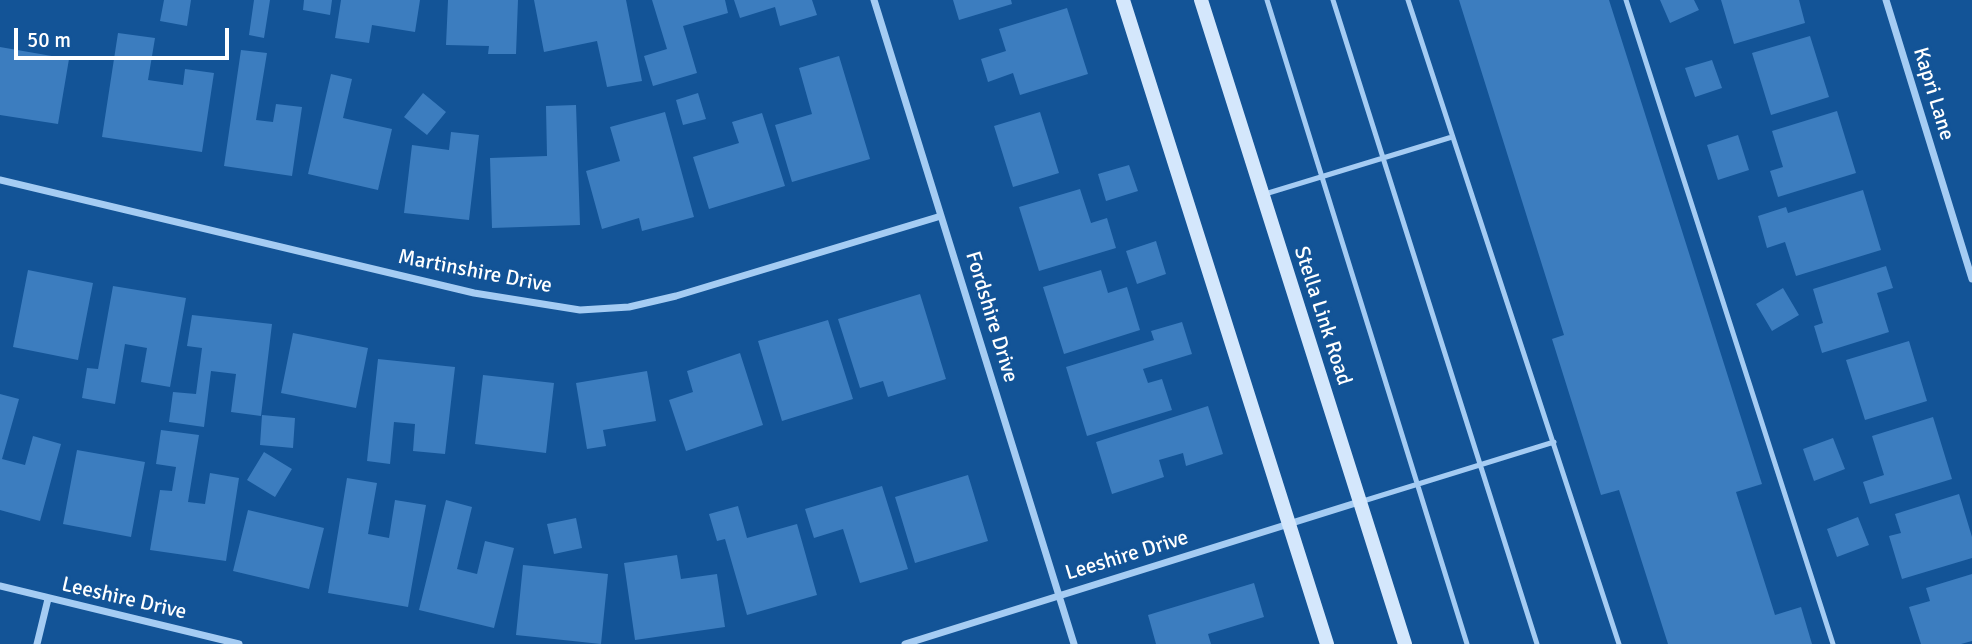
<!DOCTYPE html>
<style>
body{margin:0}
#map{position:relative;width:1972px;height:644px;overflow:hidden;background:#135497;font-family:Signika,sans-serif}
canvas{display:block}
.scale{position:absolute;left:14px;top:28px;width:215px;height:32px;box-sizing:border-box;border:4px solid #fff;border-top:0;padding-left:9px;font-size:21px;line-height:24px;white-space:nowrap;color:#fff;-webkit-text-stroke:5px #135497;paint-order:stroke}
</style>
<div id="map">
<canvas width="1972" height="644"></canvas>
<div class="scale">50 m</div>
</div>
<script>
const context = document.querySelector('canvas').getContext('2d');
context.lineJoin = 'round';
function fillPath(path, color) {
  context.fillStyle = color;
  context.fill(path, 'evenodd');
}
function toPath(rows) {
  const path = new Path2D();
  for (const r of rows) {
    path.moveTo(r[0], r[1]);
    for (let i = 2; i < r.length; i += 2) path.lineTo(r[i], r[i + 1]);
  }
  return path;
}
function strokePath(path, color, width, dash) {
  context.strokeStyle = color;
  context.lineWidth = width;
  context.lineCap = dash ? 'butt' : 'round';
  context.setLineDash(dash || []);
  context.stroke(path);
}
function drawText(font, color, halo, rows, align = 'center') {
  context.font = font + ' Signika,sans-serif';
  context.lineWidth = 6;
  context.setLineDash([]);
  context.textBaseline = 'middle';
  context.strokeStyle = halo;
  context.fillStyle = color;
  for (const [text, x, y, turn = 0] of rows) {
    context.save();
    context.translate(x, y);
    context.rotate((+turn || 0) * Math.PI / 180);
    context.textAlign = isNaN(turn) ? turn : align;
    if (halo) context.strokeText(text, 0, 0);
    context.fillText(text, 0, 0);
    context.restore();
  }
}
fillPath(toPath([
 [164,0,191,0,187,26,160,21],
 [254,0,270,0,264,38,249,35],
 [304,0,332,0,330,15,303,10],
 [341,0,420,0,415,32,372,25,369,43,335,38],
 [448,0,518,0,516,54,488,54,489,46,446,45],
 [534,0,626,0,642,81,607,87,597,41,544,52],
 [652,0,725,0,728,13,683,26,697,73,653,86,644,56,667,49],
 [734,0,812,0,817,15,780,26,775,7,740,18],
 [953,0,1011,0,1012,4,959,20],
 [1459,0,1609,0,1762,484,1736,492,1775,615,1801,607,1812,644,1668,644,1619,490,1601,495,1552,339,1564,335],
 [1660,0,1694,0,1699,10,1670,23],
 [1721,0,1799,0,1805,23,1734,44],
 [1067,8,1088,74,1020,95,1013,73,988,82,981,59,1006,51,999,29],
 [118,33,155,38,148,80,183,85,185,69,214,73,202,152,102,137],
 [1810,36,1829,97,1771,115,1752,53],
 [0,47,69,59,58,124,0,115],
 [241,50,267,53,256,120,273,122,276,104,302,107,292,176,224,166],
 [839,56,870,159,792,182,775,125,812,114,799,68],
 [1712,60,1722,88,1695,97,1685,68],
 [331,74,352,79,343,118,392,129,378,190,308,174],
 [423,93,446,112,427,135,404,117],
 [698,93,706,119,683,125,676,100],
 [576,105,580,225,492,228,490,158,547,156,546,106],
 [1837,111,1856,173,1778,197,1770,171,1783,167,1772,131],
 [665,112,694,217,642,231,639,218,602,229,586,171,620,161,610,127],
 [1040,112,1059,173,1013,187,994,126],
 [762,113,785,186,709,209,693,157,739,143,732,122],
 [451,132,479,135,469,220,404,213,412,145,449,150],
 [1738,135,1749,170,1718,180,1707,145],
 [1129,165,1138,191,1106,201,1098,174],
 [1080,189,1091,223,1107,218,1116,248,1039,271,1019,207],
 [1863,190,1881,250,1796,276,1785,242,1767,248,1758,216,1786,207,1788,213],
 [1156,241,1166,274,1137,284,1126,251],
 [1886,266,1893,288,1877,293,1889,332,1822,353,1814,326,1823,323,1813,289],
 [28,270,93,283,78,360,13,347],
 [1101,270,1108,293,1127,287,1140,330,1064,354,1043,287],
 [113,286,186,298,170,387,141,382,147,348,125,344,115,404,82,398,87,368,98,369],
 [1783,288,1799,315,1772,331,1756,304],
 [920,294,946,379,888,397,883,381,860,388,838,319],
 [192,315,272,324,261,416,231,412,236,374,211,371,204,427,169,422,173,392,196,394,202,348,187,346],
 [828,320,853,399,782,421,758,341],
 [1182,322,1192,354,1143,369,1148,383,1162,379,1172,410,1087,436,1066,367,1154,340,1151,331],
 [293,333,368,348,356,408,281,393],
 [1909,341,1927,401,1865,420,1846,360],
 [740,353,763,425,686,451,669,400,693,392,687,371],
 [378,359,455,367,445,454,413,451,415,424,394,422,390,464,367,461],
 [647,371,656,421,603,430,606,446,587,449,576,383],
 [483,375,554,383,546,453,475,444],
 [0,394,19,399,2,459,25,465,33,436,61,444,40,521,0,510],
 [1208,406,1223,454,1186,466,1183,453,1159,460,1164,477,1112,494,1096,442],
 [262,415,295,418,293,448,260,445],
 [1933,417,1952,479,1870,504,1863,482,1884,475,1872,436],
 [161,430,199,435,188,502,205,504,210,473,239,478,226,561,150,550,160,490,172,491,176,467,156,464],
 [1833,438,1845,469,1814,481,1803,449],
 [77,450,145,462,131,537,63,524],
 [264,452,292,469,275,497,247,480],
 [968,475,988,541,915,563,895,497],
 [347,478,377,483,368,534,389,538,395,500,426,505,408,607,328,593],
 [882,486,908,569,860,583,843,529,814,538,805,509],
 [1959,494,1972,537,1972,558,1902,579,1889,536,1901,533,1895,514],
 [446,500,472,507,457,569,477,574,485,541,514,548,494,628,419,610],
 [738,506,747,538,797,524,817,595,747,615,725,539,717,541,709,514],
 [248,510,324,528,309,589,233,571],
 [1858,517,1869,545,1837,557,1827,529],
 [576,518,582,548,554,554,547,524],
 [677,555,681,579,717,574,725,627,635,640,624,563],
 [523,565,608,574,601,644,516,635],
 [1972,574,1972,641,1961,644,1921,644,1909,607,1930,601,1926,588],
 [1254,583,1264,617,1208,634,1211,644,1156,644,1148,615]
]), '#3c7dbf');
strokePath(toPath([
 [1267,0,1467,644],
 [1333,0,1537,644],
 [1408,0,1619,644],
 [1626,0,1833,644],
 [1265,194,1452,137],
 [1360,502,1554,442]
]), '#a5ccf3', 5);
strokePath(toPath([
 [874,0,1074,644],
 [1886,0,1972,279],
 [0,180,474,293,580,310,629,307,676,296,941,216],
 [0,586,239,644],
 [37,644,48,599],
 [905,644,1359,502]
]), '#a5ccf3', 7);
strokePath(toPath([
 [1123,0,1327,644],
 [1201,0,1405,644]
]), '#d4e7fc', 14);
drawText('21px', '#fff', '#135497', [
 ["Kapri Lane",1933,94,73],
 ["Martinshire Drive",475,272,11],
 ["Stella Link Road",1322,316,72],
 ["Fordshire Drive",991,317,73],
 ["Leeshire Drive",1127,556,-17],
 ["Leeshire Drive",124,599,13]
]);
</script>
